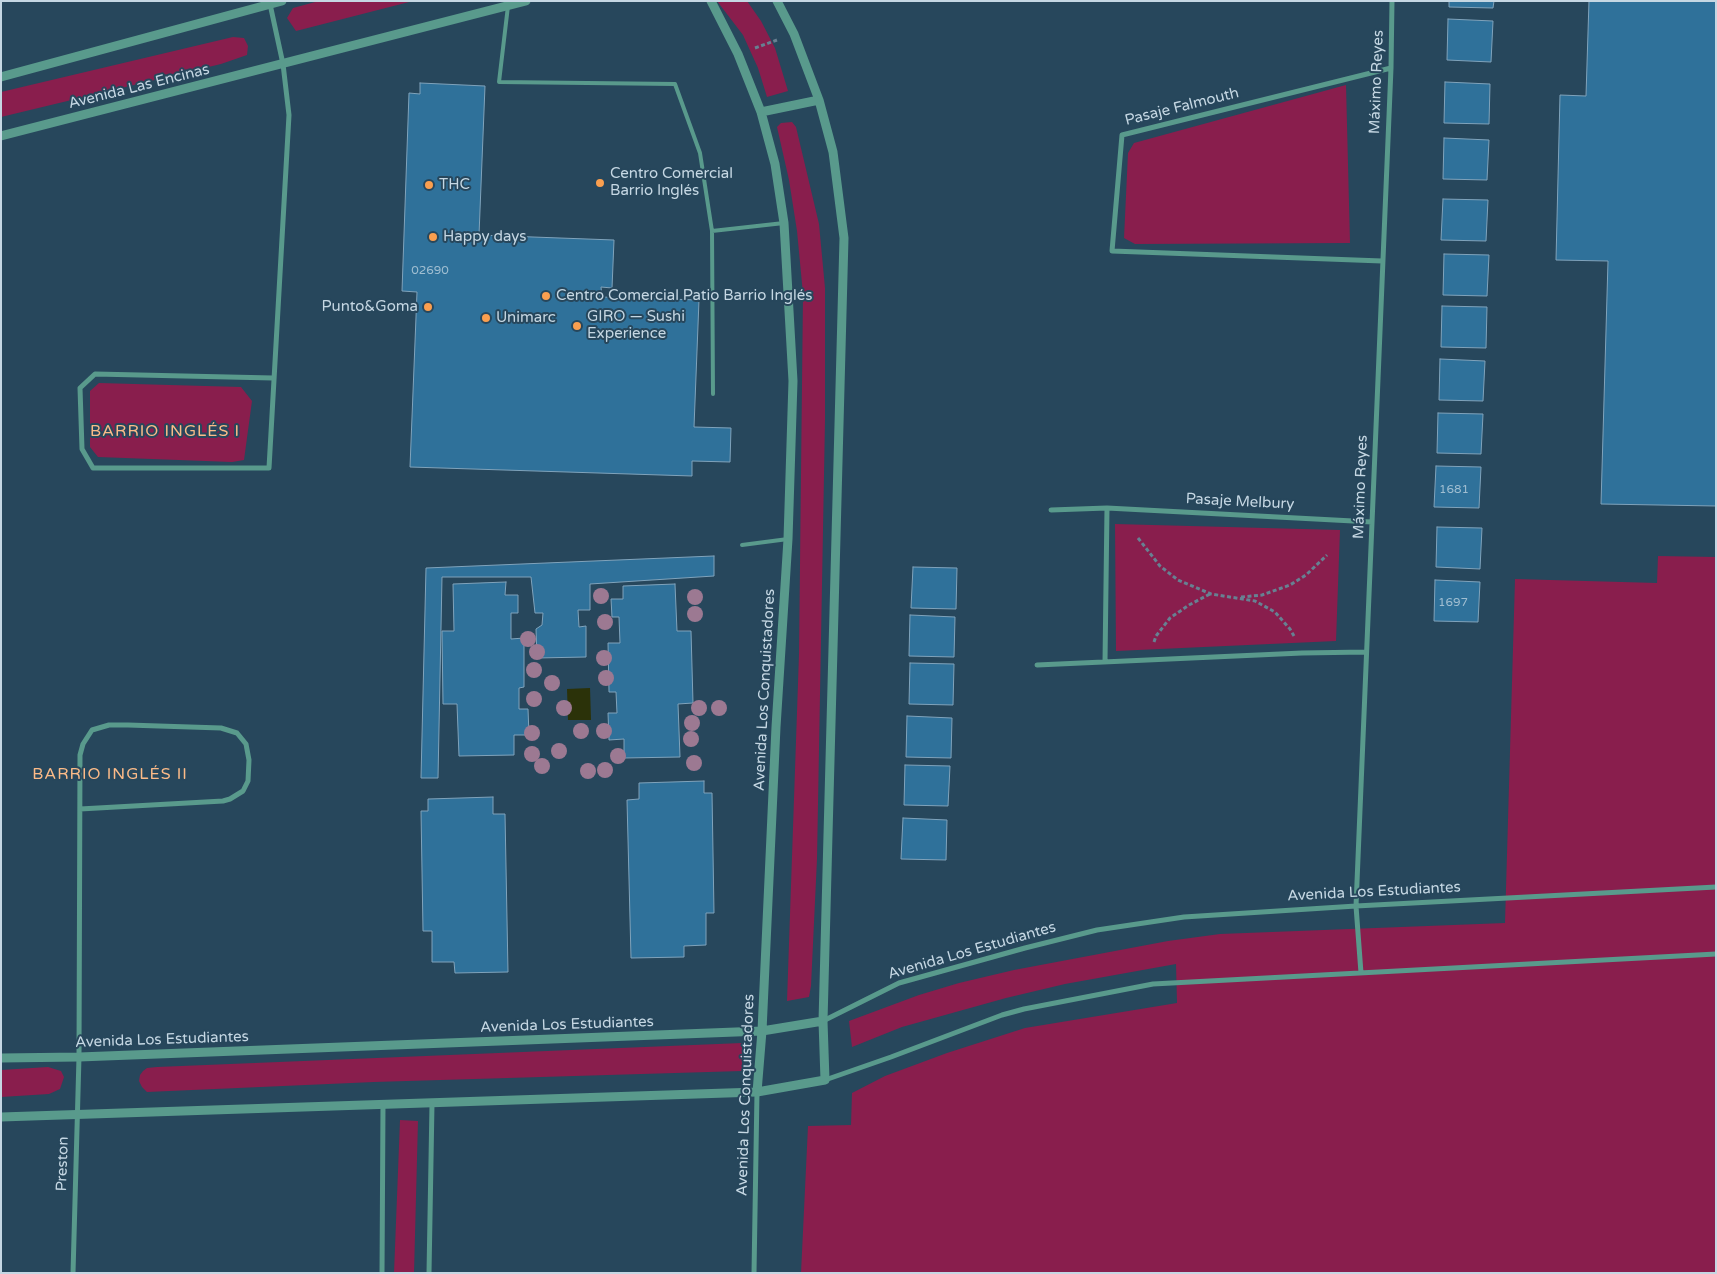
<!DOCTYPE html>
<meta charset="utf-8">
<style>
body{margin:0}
#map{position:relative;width:1717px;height:1274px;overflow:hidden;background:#27475c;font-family:"Varela Round",sans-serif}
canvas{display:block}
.frame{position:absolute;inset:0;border:2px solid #c5d7e3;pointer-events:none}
</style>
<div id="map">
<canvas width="1717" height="1274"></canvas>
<div class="frame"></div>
</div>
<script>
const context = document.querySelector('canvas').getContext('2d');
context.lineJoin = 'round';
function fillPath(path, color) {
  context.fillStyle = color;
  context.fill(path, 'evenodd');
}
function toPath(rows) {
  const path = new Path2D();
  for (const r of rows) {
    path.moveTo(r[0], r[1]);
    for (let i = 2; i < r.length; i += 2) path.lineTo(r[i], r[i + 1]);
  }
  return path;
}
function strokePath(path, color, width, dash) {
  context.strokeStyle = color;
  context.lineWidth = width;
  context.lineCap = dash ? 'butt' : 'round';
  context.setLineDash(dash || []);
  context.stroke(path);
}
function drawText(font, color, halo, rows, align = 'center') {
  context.font = font + ' "Varela Round",sans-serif';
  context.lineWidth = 4;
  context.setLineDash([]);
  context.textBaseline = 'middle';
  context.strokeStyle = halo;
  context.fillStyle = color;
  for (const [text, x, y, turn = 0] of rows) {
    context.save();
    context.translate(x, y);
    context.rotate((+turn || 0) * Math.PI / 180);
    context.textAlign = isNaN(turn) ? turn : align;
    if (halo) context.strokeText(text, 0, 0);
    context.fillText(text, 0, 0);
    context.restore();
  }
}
fillPath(toPath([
 [319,1,413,1,296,31,287,18,293,8],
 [717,1,747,1,761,21,775,48,788,91,767,97,758,68,743,35],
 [233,37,244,38,248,46,247,55,221,64,1,117,1,92],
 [1346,85,1350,243,1135,244,1124,238,1128,153,1134,143],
 [792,122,796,127,819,224,825,288,825,420,817,859,811,986,809,997,787,1001,799,654,803,294,797,231,789,180,777,127,781,123],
 [99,383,241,387,252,401,244,460,232,462,98,457,90,447,90,391],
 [1115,524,1340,530,1336,641,1116,651],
 [1658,556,1716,557,1716,1273,801,1273,808,1126,851,1125,852,1093,885,1076,947,1053,1025,1028,1177,1003,1176,964,1065,984,1006,998,902,1027,852,1047,849,1021,919,995,959,983,1014,970,1168,941,1220,934,1505,923,1515,579,1657,583],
 [742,1043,742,1071,374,1082,147,1092,142,1087,139,1081,140,1075,143,1071,147,1068,157,1067],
 [48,1067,61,1071,64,1077,60,1089,49,1094,1,1097,1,1070],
 [400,1120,418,1121,414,1273,394,1273]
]), '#891e4d');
fillPath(toPath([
 [590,688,591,720,568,720,567,689]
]), '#2b3209');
const building = toPath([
 [1449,1,1494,1,1493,8,1449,7,1449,1],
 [1589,1,1716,1,1716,506,1601,504,1608,261,1556,260,1560,95,1586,96,1589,1],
 [1448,19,1493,21,1491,62,1447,60,1448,19],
 [1445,82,1490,84,1489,124,1444,123,1445,82],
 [420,83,485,86,479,235,614,240,612,288,601,287,602,297,699,300,694,427,731,428,730,462,692,461,692,476,410,467,417,292,402,291,409,93,420,94,420,83],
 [1444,138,1489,140,1487,180,1443,179,1444,138],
 [1443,199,1488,200,1486,241,1441,240,1443,199],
 [1444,254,1489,255,1487,296,1443,295,1444,254],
 [1442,306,1487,307,1486,348,1441,347,1442,306],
 [1440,359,1485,361,1483,401,1439,400,1440,359],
 [1438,413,1483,414,1481,454,1437,453,1438,413],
 [1436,466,1481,467,1479,508,1434,507,1436,466],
 [1437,527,1482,528,1480,569,1436,567,1437,527],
 [714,556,714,576,590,584,590,610,578,610,579,627,586,626,586,657,537,658,536,629,542,625,543,613,535,613,531,577,442,577,438,778,421,778,426,568,714,556],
 [913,567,957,568,956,609,911,608,913,567],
 [1435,580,1480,582,1478,622,1434,621,1435,580],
 [506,582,505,595,518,595,518,613,511,613,511,639,524,638,524,687,519,688,519,709,528,709,529,735,514,735,514,755,459,756,457,704,443,704,442,631,454,631,453,584,506,582],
 [675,584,677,631,691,631,693,703,678,704,680,757,624,758,624,739,609,740,608,713,617,713,616,692,609,692,608,643,620,643,619,617,612,617,611,599,623,599,623,586,675,584],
 [910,615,955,617,954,657,909,656,910,615],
 [910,663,954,664,953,705,909,704,910,663],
 [907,716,952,718,951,758,906,757,907,716],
 [905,765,950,766,948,806,904,805,905,765],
 [704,781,704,793,712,793,714,913,706,913,706,945,684,946,684,957,631,958,627,800,639,799,639,783,704,781],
 [493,797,493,814,505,814,508,972,455,973,454,962,432,962,432,931,423,931,421,811,428,811,428,799,493,797],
 [903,818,947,820,946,860,901,859,903,818]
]);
fillPath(building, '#2f719a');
strokePath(building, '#80a3bb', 1);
strokePath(toPath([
 [755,48,777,40],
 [1138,538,1160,566,1178,580,1211,594,1255,601,1275,612,1290,629,1294,636],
 [1241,597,1262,595,1290,585,1306,575,1327,555],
 [1154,642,1156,636,1170,618,1189,605,1210,594]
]), '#678192', 3, [4, 2.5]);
strokePath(toPath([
 [508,6,499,82,675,84,700,153,712,231,713,394],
 [712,231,784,223],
 [742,545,788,539]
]), '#599a8c', 4);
strokePath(toPath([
 [270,4,283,64,289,115,269,468,93,468,82,449,80,388,95,374,273,378],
 [1382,261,1112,251,1122,135,1391,68],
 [1051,510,1107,508,1372,522],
 [1105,662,1107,508],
 [1037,665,1302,653,1366,652],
 [1361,973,1356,906,1391,68,1392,1],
 [823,1021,899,983,1025,948,1097,930,1184,917,1356,906,1716,887],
 [825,1080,891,1057,1002,1015,1024,1009,1153,984,1716,954],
 [73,1273,79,1057,80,755,83,744,92,730,109,725,128,725,221,728,237,733,246,744,249,760,248,781,243,791,230,799,223,801,80,809],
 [382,1273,383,1105],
 [429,1273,432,1104],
 [754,1273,757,1092]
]), '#599a8c', 5);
strokePath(toPath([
 [711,1,738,54,761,112,775,164,784,223,793,381,788,539,776,727,762,1031,757,1092],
 [1,77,282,1],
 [761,112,819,100],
 [1,136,526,1],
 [1,1058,79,1057,762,1031,823,1021],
 [1,1117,757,1092,825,1080,823,1021,844,238,833,152,819,100,794,34,777,1]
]), '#599a8c', 9);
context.fillStyle = '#9c7992';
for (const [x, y] of [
 [601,596],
 [695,597],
 [695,614],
 [605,622],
 [528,639],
 [537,652],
 [604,658],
 [534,670],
 [606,678],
 [552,683],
 [534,699],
 [564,708],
 [699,708],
 [719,708],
 [692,723],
 [581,731],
 [604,731],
 [532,733],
 [691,739],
 [559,751],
 [532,754],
 [618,756],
 [694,763],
 [542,766],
 [605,770],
 [588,771]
]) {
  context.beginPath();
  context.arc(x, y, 8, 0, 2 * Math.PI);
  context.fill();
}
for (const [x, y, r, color] of [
 [600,183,5,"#fa9f4f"],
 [429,185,5,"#fa9f4f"],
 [433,237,5,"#fa9f4f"],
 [546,296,5,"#fa9f4f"],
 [428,307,5,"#fa9f4f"],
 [486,318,5,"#fa9f4f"],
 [577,326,5,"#fa9f4f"]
]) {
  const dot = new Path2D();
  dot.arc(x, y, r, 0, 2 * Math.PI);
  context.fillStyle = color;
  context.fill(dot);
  strokePath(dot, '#27475c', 2);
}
drawText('12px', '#a0bed1', null, [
 ["02690",430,271],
 ["1681",1454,490],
 ["1697",1453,603]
]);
drawText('15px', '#c5d7e3', '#27475c', [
 ["Máximo Reyes",1377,82,-88],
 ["Avenida Las Encinas",139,87,-14],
 ["Pasaje Falmouth",1182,107,-14],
 ["Máximo Reyes",1361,487,-88],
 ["Pasaje Melbury",1240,502,3],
 ["Avenida Los Conquistadores",765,690,-87],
 ["Avenida Los Estudiantes",1374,892,-3],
 ["Avenida Los Estudiantes",972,951,-16],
 ["Avenida Los Estudiantes",567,1025,-2],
 ["Avenida Los Estudiantes",162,1040,-2],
 ["Avenida Los Conquistadores",746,1095,-88],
 ["Preston",63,1164,-88]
]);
drawText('15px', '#c5d7e3', '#27475c', [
 ["Centro Comercial",610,174],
 ["Barrio Inglés",610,191],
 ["THC",439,185],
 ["Happy days",443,237],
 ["Centro Comercial Patio Barrio Inglés",556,296],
 ["Punto&Goma",418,307,"right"],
 ["GIRO — Sushi",587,317],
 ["Experience",587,334],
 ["Unimarc",496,318]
], 'left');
context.letterSpacing = '1px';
drawText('16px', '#fcbb88', '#27475c', [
 ["BARRIO INGLÉS I",165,432],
 ["BARRIO INGLÉS II",110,775]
]);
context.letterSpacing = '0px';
</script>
